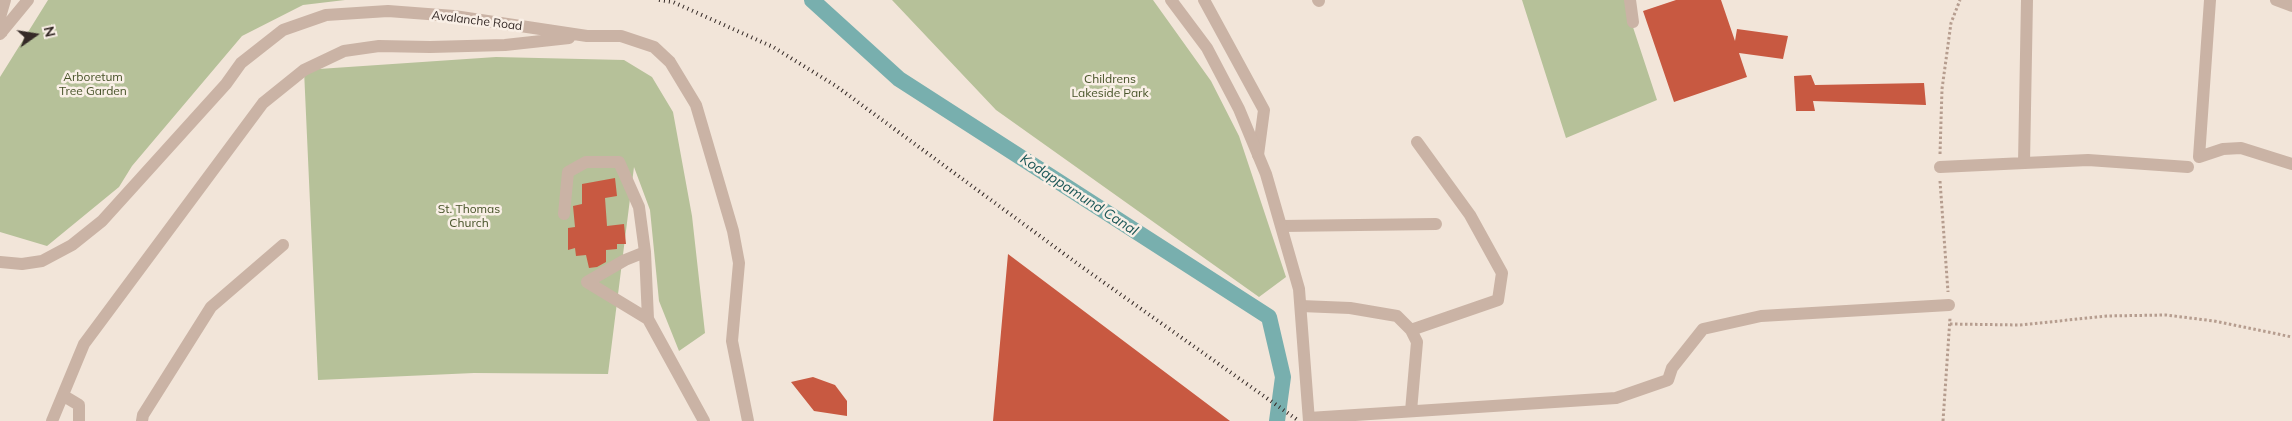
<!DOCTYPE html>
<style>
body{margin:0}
#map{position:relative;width:2292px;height:421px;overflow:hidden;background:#f2e5d9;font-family:Mulish,sans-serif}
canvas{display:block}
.north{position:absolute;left:10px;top:10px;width:50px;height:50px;-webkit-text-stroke:4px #f9efe6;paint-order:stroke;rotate:77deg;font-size:14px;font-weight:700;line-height:20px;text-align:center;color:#352a27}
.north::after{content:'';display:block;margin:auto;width:18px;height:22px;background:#352a27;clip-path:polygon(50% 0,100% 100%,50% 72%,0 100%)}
</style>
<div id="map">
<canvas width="2292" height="421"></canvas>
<div class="north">N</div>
</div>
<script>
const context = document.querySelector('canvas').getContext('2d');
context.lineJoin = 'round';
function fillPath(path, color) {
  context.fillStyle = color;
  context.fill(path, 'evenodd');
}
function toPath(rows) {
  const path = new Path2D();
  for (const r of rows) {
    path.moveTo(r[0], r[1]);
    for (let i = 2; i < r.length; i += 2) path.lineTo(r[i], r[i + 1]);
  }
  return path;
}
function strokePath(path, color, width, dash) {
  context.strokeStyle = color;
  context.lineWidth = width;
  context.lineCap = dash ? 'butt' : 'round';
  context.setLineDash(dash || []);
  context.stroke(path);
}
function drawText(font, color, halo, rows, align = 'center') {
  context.font = font + ' Mulish,sans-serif';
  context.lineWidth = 5;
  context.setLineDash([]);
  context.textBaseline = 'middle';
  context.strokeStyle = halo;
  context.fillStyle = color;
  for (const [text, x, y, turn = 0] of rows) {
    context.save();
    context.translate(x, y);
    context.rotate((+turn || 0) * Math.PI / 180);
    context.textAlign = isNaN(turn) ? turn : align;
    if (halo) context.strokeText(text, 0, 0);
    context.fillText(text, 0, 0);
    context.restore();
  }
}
fillPath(toPath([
 [48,0,345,0,303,5,242,36,132,166,119,187,47,246,0,232,0,77],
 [892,0,1153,0,1211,81,1239,136,1286,277,1259,297,996,110],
 [1522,0,1636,0,1627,9,1657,100,1566,138],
 [496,57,624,60,652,77,673,112,692,216,705,333,679,351,659,301,650,210,634,167,608,374,474,373,318,380,304,70]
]), '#b6c199');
strokePath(toPath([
 [812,0,899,79,1269,317,1283,377,1277,421]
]), '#78afae', 16);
fillPath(toPath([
 [1676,0,1721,0,1735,41,1737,29,1788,36,1783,59,1739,53,1747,77,1674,102,1643,11],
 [1811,75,1815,85,1924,83,1926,105,1813,101,1815,111,1796,111,1794,76],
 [615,178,617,196,605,198,607,226,624,224,626,244,617,244,617,249,606,250,606,262,597,267,589,268,586,255,576,256,575,248,568,250,568,228,575,227,573,206,582,204,582,184],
 [1008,254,1230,421,993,421],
 [813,377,835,385,847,401,847,416,814,411,791,382]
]), '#c85941');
strokePath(toPath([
 [1940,154,1942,89,1951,23,1960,0],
 [1940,181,1948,292],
 [1950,324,2020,325,2107,316,2166,315,2214,321,2292,337],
 [1943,421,1950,318]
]), '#b69d8f', 3, [2.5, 2.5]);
strokePath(toPath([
 [1204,0,1264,110,1258,155],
 [1318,0,1319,1],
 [1630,0,1633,22],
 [2210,0,2199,157,2223,149,2241,148,2292,164],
 [2276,0,2292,6],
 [2024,163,2027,0],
 [1940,167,2088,160,2188,167],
 [564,214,568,172,586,162,619,162,639,207,645,252,625,260,587,282,648,319,704,421],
 [1282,226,1436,224],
 [645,252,648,319],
 [1301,306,1350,308,1397,316,1411,330,1417,342,1411,411],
 [1411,330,1498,300,1502,273,1470,215,1417,142],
 [1309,418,1616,398,1668,380,1672,368,1703,329,1761,316,1949,305],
 [142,421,143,415,211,307,283,245]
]), '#cab3a5', 12);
strokePath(toPath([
 [1171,0,1207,48,1239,109,1266,174,1299,289,1309,421],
 [2,32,0,17,5,0],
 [0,34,28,0],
 [0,262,22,264,42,261,72,245,102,221,226,84,241,63,283,30,326,15,388,11,454,16,587,36,621,36,654,47,670,62,696,105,733,231,739,263,732,341,748,421],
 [64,396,79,405,79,421],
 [52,421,84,344,263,103,304,70,344,51,379,46,430,47,505,45,569,38]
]), '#cab3a5', 12);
strokePath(toPath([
 [659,0,673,2,773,47,836,86,1082,267,1299,421]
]), '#352a27', 4, [1, 4]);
drawText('12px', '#352a27', '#f9efe6', [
 ["Avalanche Road",477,21,7]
]);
drawText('12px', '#48542a', '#f9efe6', [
 ["Arboretum",93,77],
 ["Tree Garden",93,91],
 ["Childrens",1110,79],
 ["Lakeside Park",1110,93],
 ["St. Thomas",469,209],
 ["Church",469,223]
]);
drawText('italic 14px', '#1c5757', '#f9efe6', [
 ["Kodappamund Canal",1079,195,33]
]);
</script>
